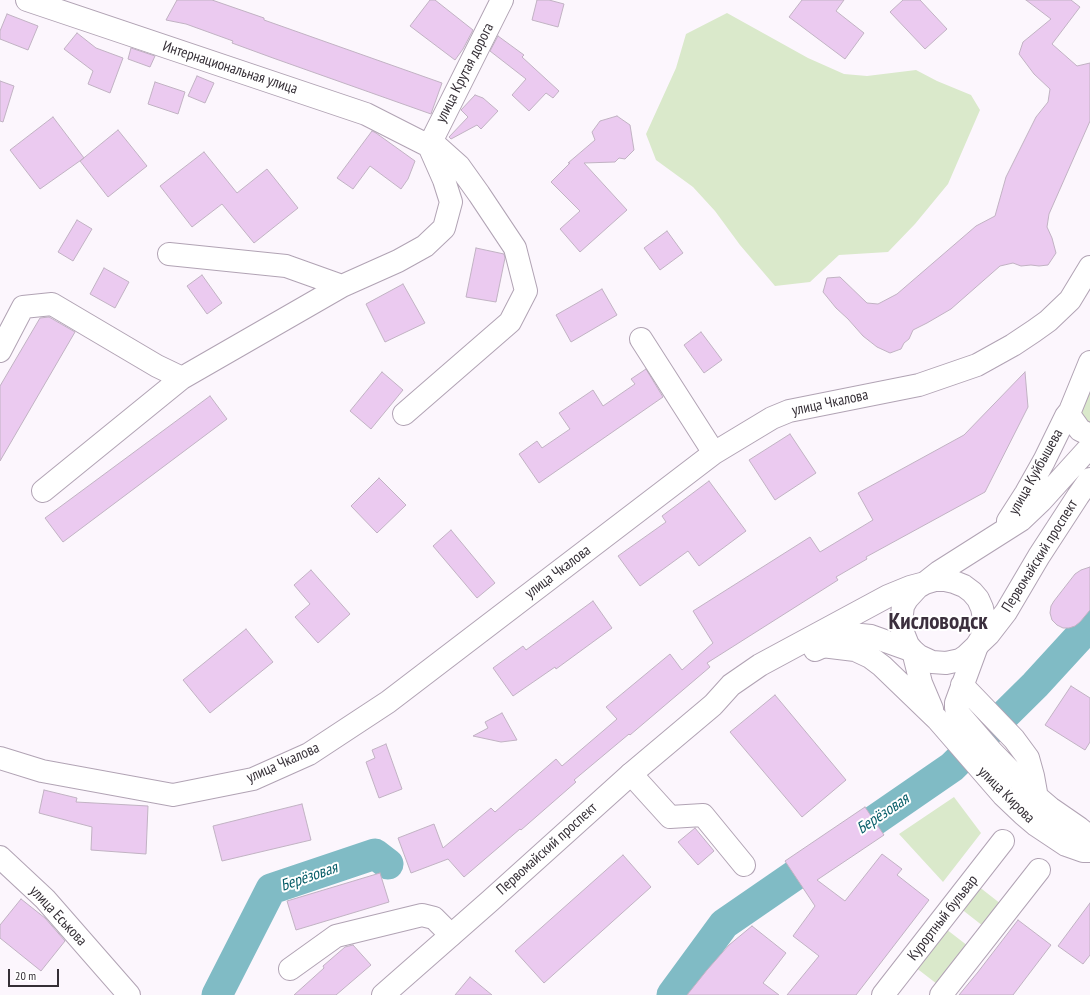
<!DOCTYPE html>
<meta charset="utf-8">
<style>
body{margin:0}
#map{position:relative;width:1090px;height:995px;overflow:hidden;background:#fcf6fd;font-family:"PT Sans Narrow",sans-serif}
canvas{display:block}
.scale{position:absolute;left:8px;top:969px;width:51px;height:18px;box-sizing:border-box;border:2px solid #352f36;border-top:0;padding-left:5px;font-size:12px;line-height:14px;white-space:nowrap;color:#352f36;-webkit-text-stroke:3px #fff;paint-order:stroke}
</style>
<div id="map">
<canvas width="1090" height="995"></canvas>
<div class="scale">20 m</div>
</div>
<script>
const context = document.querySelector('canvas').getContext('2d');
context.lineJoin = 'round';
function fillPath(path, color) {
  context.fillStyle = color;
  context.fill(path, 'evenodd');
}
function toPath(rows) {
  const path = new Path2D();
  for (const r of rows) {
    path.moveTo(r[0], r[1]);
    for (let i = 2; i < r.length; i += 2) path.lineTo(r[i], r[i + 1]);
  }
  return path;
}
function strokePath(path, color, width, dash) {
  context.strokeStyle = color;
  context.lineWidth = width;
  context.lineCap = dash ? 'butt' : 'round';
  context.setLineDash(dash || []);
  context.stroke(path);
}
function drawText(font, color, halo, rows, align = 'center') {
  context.font = font + ' "PT Sans Narrow",sans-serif';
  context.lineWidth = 4;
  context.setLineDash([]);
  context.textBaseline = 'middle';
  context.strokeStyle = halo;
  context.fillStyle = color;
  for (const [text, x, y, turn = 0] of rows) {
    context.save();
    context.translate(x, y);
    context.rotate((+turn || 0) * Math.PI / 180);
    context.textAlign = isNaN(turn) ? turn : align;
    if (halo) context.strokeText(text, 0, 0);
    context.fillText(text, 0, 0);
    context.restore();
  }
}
fillPath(toPath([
 [727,13,808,58,844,74,867,76,916,70,937,81,971,95,980,110,948,184,915,224,888,252,839,255,810,282,775,286,740,245,715,211,693,187,656,160,646,134,676,68,686,34],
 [1090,389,1090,423,1087,421,1082,414,1082,409],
 [954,797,981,833,943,882,899,834],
 [978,886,1001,904,983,926,960,908],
 [946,929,968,946,937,984,915,967]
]), '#dae9cb');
strokePath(toPath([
 [217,995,271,889,375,854,388,864],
 [672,995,724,924,952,767,1035,685,1090,625]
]), '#80bbc5', 31);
const building = toPath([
 [177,0,212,0,264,18,264,20,442,83,432,111,431,114,273,58,232,43,233,41,186,24,166,20,177,0],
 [430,0,435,0,473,30,463,49,455,60,410,26,430,0],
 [537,0,549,0,564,4,558,27,532,20,537,0],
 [802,0,844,0,836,11,864,33,845,59,789,17,802,0],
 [903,0,920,0,947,29,925,49,890,12,903,0],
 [1026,0,1071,0,1080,7,1052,44,1077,66,1090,63,1090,121,1049,214,1047,227,1052,238,1056,253,1048,265,1039,266,1031,265,1021,266,1013,263,1000,266,951,309,927,323,913,330,909,339,904,343,901,349,890,353,877,347,863,336,848,319,836,308,823,292,827,278,840,277,867,303,878,304,897,294,976,226,995,216,1006,177,1036,117,1048,102,1050,89,1034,74,1019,54,1023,42,1051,19,1026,0],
 [7,14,38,26,28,50,0,39,0,31,7,14],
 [77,33,96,48,123,58,110,93,88,84,93,71,64,49,77,33],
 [498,36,524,55,522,57,559,91,553,98,546,93,529,111,512,95,526,79,490,51,498,36],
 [131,48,155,56,150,67,128,59,131,48],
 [197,76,214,83,205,103,188,96,197,76],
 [0,81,14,86,3,122,0,121,0,81],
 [155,82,185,92,178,114,148,104,155,82],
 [475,95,483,98,498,111,481,129,477,125,451,139,449,137,468,117,461,110,475,95],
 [617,116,630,125,634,150,625,159,619,158,615,162,584,163,627,210,580,252,560,229,580,211,551,182,570,163,568,163,595,140,592,132,600,121,617,116],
 [53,117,84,158,40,189,10,150,53,117],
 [118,130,147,166,108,197,80,161,118,130],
 [372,131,376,133,415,161,408,179,401,189,370,166,353,189,337,178,372,131],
 [204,152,237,193,267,169,298,208,254,243,222,204,192,227,160,186,204,152],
 [77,220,92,229,73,261,58,252,77,220],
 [667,231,683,253,660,270,644,248,667,231],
 [476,248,504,254,505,258,496,302,466,297,476,248],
 [104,268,129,282,115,308,90,294,104,268],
 [202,275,222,303,207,314,187,286,202,275],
 [403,284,425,323,385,342,366,304,403,284],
 [602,289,617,315,571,342,556,315,602,289],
 [49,317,75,332,0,461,0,386,40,318,49,317],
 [701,332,722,360,704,373,684,345,701,332],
 [646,369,663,397,539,483,519,454,537,441,542,448,570,429,559,413,593,390,603,406,635,384,631,379,646,369],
 [382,372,403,390,371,429,350,411,382,372],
 [1025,372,1028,407,985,492,866,557,867,559,836,577,838,580,707,663,710,667,630,735,629,734,574,780,576,782,521,830,520,829,464,877,448,859,411,873,398,838,434,824,443,848,491,808,495,812,556,759,562,766,617,719,606,707,670,654,682,670,713,643,693,611,810,537,820,552,873,520,858,493,964,435,1025,372],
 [210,396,227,419,63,542,45,518,210,396],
 [790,434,816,473,775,500,749,460,790,434],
 [379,478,406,505,377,533,351,506,379,478],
 [709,481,746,531,699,566,688,551,640,586,618,556,666,522,662,516,709,481],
 [451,530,495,583,477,598,433,546,451,530],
 [1090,567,1090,610,1080,622,1075,626,1069,628,1063,628,1057,625,1052,620,1050,613,1051,606,1054,601,1075,574,1081,570,1090,567],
 [311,570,350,614,318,643,295,617,310,604,294,585,311,570],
 [593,601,612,628,556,669,555,667,513,696,493,668,523,646,526,650,593,601],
 [246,629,273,662,210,713,183,680,246,629],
 [1071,686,1090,698,1090,742,1085,750,1045,725,1071,686],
 [775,695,846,780,802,817,730,732,775,695],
 [502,713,517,740,501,742,473,736,488,728,485,722,502,713],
 [386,744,402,789,379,798,366,762,375,758,372,750,386,744],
 [44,790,77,798,76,802,148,806,146,854,91,850,92,827,39,813,44,790],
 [302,804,311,840,222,861,213,826,302,804],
 [865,807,884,835,817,880,845,901,882,854,902,869,897,875,929,900,856,995,787,995,819,956,793,936,815,906,785,861,865,807],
 [695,828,714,851,698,865,678,842,695,828],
 [623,855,651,887,544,983,515,951,623,855],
 [380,873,389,902,296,930,287,901,380,873],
 [21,899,45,918,65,941,41,971,0,938,0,925,21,899],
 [1090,903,1090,955,1083,964,1058,946,1090,903],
 [1018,920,1051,945,1013,995,959,995,978,972,1018,920],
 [752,926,786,953,763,983,779,995,687,995,707,970,729,945,752,926],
 [353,945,371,965,336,995,294,995,324,968,323,966,345,947,353,945],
 [470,977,492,995,455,995,470,977]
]);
fillPath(building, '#ebcaf0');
strokePath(building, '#c1b2c3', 1);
const minor = toPath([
 [27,0,366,114,429,146],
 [429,146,502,0],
 [169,254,286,266,342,286],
 [641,339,714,453],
 [0,351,23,307,52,304,157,366,182,378],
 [404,414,510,322,526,291,515,248,479,194,459,166,431,141],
 [43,491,182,378,342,286,398,261,425,246,444,228,451,202,444,180,429,146],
 [822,646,855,650,870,657,882,666,937,719,1003,795,1023,814,1036,825,1066,845,1083,851,1090,851],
 [977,646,956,703,956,708,960,715,992,752,1030,791,1050,808,1079,828,1090,837],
 [913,651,921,683,932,709],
 [962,685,1014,739,1028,758,1033,776,1037,798],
 [0,758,42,771,173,795,253,779,309,754,388,702,714,453,772,418,789,411,919,385,977,365,1013,345,1034,331,1048,321,1070,300,1090,267],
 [631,774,670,817,703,815,744,865],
 [0,857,45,899,129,995],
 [290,969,336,936,422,915,434,918,451,935],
 [883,995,1003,841],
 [941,995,1039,870]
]);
const major = toPath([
 [1070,416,1080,430,1090,435],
 [1008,521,1026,493,1044,461,1066,416,1070,411,1090,362],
 [815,650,842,638,849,635,861,635,871,636,913,651,919,656,932,662,946,663,960,660,966,656,989,634,1006,612,1039,556,1078,496,1090,479],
 [913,651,908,645,902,630,901,622,903,606,907,599,918,587,925,583,935,580,945,580,954,582,964,586,972,592,978,599,982,608,984,618,984,628,982,637,977,645],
 [383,995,490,901,631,774,713,705,731,685,760,665,888,596,910,587,925,583,939,572,1021,520,1041,501,1090,447]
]);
strokePath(minor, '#b1a3b4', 24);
strokePath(major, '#b1a3b4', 24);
strokePath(minor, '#fff', 22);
strokePath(major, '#fff', 22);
drawText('15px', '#352f36', '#fff', [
 ["Интернациональная улица",230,68,18],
 ["улица Крутая дорога",465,73,-63],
 ["улица Чкалова",830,403,-12],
 ["улица Куйбышева",1036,472,-61],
 ["Первомайский проспект",1040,556,-58],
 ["улица Чкалова",558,572,-37],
 ["улица Чкалова",283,763,-24],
 ["улица Кирова",1006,795,45],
 ["Первомайский проспект",547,849,-42],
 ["улица Еськова",58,916,47],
 ["Курортный бульвар",943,918,-52]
]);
drawText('italic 16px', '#085e69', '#fff', [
 ["Берёзовая",883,814,-34],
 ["Берёзовая",309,877,-19]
]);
drawText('bold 23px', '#3b2f3d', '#fff', [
 ["Кисловодск",938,622]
]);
</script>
